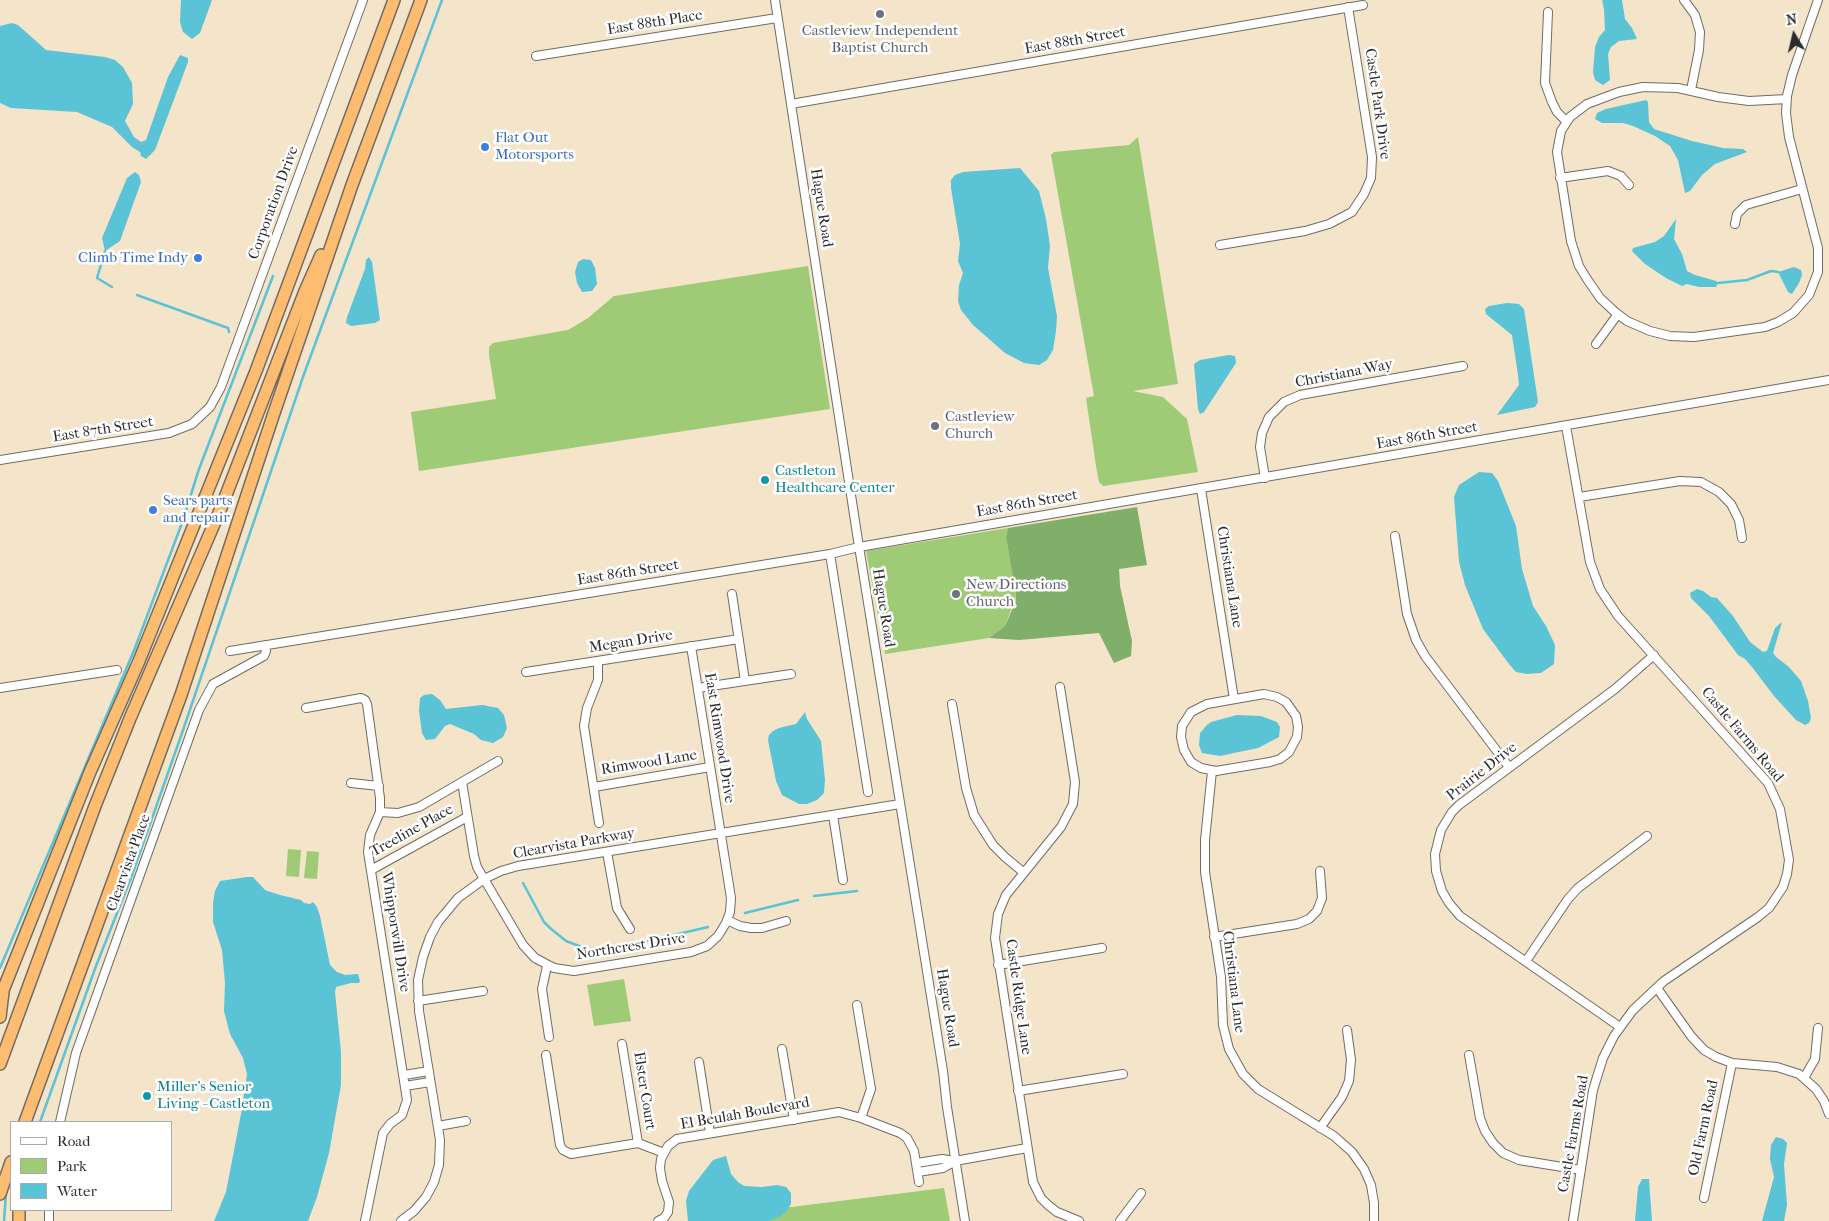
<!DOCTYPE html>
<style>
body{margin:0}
#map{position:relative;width:1829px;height:1221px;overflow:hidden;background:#f3e4ca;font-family:"IM FELL French Canon",serif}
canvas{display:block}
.legend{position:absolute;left:10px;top:1121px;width:162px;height:90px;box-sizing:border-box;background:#fff;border:1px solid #aaa;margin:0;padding:6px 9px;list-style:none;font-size:15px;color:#2b2b2b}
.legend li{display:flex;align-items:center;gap:10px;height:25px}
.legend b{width:25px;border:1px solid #aaa}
.north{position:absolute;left:1769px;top:10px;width:50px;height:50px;-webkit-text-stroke:4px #fff;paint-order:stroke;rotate:351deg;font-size:14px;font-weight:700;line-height:20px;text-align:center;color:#2b2b2b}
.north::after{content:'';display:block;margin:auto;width:18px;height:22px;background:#2b2b2b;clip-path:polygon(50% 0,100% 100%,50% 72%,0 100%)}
</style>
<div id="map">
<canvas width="1829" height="1221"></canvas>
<ul class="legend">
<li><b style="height:6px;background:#fff"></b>Road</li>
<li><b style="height:14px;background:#9fcb77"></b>Park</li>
<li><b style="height:14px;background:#5ac3d6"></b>Water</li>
</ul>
<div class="north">N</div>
</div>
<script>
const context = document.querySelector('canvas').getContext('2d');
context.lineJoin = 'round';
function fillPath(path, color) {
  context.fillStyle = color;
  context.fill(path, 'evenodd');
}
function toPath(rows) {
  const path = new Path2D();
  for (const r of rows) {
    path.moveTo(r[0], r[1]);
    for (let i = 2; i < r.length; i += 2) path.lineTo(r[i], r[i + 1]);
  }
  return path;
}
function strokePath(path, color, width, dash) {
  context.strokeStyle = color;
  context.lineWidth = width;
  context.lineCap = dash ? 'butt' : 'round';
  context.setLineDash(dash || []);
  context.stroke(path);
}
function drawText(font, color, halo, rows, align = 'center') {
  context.font = font + ' "IM FELL French Canon",serif';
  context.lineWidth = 5;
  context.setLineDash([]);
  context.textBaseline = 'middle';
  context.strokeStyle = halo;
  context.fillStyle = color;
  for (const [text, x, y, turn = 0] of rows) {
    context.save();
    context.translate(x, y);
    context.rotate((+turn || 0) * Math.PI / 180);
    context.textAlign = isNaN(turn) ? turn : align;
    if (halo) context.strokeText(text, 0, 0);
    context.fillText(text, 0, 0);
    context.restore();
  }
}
fillPath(toPath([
 [1138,137,1178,384,1133,391,1163,397,1187,419,1198,472,1103,486,1099,482,1096,466,1086,398,1094,396,1051,155,1054,152,1129,145],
 [808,266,830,409,419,471,411,412,496,399,489,355,489,347,493,343,568,330,588,318,614,296],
 [1008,528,1006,537,1016,596,1005,626,989,638,885,654,866,551],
 [288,849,301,850,299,877,286,876],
 [307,851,319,852,317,879,304,878],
 [624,979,631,1021,594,1026,587,985],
 [944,1188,950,1221,737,1221,743,1213]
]), '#9fcb77');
fillPath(toPath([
 [1137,507,1147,565,1119,569,1120,586,1132,641,1131,656,1114,663,1099,633,1019,640,989,638,1005,626,1015,603,1016,596,1006,537,1008,528]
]), '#7faf68');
fillPath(toPath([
 [181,0,212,0,200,33,192,39,183,32,180,22],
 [1602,0,1622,0,1625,19,1632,28,1637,39,1619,41,1611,47,1608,54,1610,80,1603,85,1595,80,1593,72,1595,47,1599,37,1605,30,1604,9],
 [12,23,18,25,46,50,105,57,115,60,123,67,132,83,133,104,125,121,134,137,141,142,146,140,168,77,180,55,188,58,188,62,155,150,146,159,141,156,140,152,132,147,112,127,77,112,11,108,0,103,0,26],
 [1646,100,1648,102,1649,122,1654,129,1692,141,1723,148,1743,149,1747,152,1715,164,1702,175,1690,191,1685,193,1678,160,1670,146,1655,136,1633,126,1623,123,1602,123,1595,119,1597,113,1606,109],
 [1020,168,1039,191,1046,219,1050,246,1048,268,1057,316,1056,331,1053,350,1047,360,1039,365,1024,363,1005,353,973,325,961,310,958,301,959,285,963,273,958,261,960,244,951,188,951,180,955,175,963,172],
 [135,172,139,175,141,182,120,241,105,251,102,238,127,178],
 [1676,219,1674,239,1682,254,1687,271,1695,275,1716,281,1718,283,1716,287,1699,287,1687,284,1682,286,1666,278,1645,264,1632,251,1633,248,1655,242,1664,236],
 [369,257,372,262,380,320,375,323,351,326,346,323,347,317,365,269,366,260],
 [583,259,591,260,595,268,597,284,592,291,582,292,577,283,575,272,578,262],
 [1794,267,1801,270,1802,275,1799,283,1792,294,1788,292,1778,272],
 [1507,303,1519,304,1524,309,1538,402,1535,407,1497,415,1519,385,1518,375,1512,335,1486,314,1485,309,1489,306],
 [1229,355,1235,356,1236,363,1204,412,1200,414,1198,409,1194,364,1200,360],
 [1479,472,1492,473,1498,481,1516,526,1522,569,1533,606,1546,626,1555,645,1554,664,1541,673,1527,674,1516,672,1509,664,1483,629,1465,585,1459,562,1454,497,1459,485],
 [1697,589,1703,591,1711,597,1717,598,1733,616,1750,642,1763,652,1767,651,1775,628,1782,622,1773,653,1776,657,1789,667,1801,681,1808,701,1811,718,1809,723,1805,725,1796,720,1774,696,1752,667,1745,659,1738,655,1709,616,1691,598,1690,593],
 [432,694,440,700,446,709,482,705,498,708,504,715,507,728,503,737,493,743,481,740,474,734,450,724,445,726,435,739,426,740,422,733,419,711,420,698,424,695],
 [805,712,807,719,821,741,825,780,824,793,817,800,807,804,799,804,782,795,776,781,768,740,769,735,773,731,779,728,796,724],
 [1237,715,1261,716,1277,722,1280,727,1279,737,1258,748,1234,753,1220,756,1202,753,1199,745,1200,733,1207,725,1211,722],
 [247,877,253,877,265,890,280,895,301,900,304,903,310,904,313,902,317,907,320,916,330,965,337,972,345,975,358,974,360,981,359,983,351,983,336,987,335,992,341,1052,341,1085,329,1153,317,1197,308,1221,214,1221,226,1192,241,1114,247,1074,243,1058,230,1034,224,1011,225,983,222,950,213,922,213,903,215,891,220,881],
 [1776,1137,1783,1139,1787,1143,1784,1164,1787,1205,1784,1221,1762,1221,1774,1177,1770,1159,1771,1145],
 [726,1156,731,1174,738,1182,744,1186,762,1187,777,1185,786,1187,791,1193,791,1204,786,1212,779,1217,768,1221,688,1221,686,1201,689,1191,713,1160],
 [1642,1179,1649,1179,1652,1221,1635,1221,1638,1187]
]), '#5ac3d6');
strokePath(toPath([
 [105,251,97,278,112,287],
 [1718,283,1747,280,1771,271,1778,272],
 [137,295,228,328,229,332],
 [523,883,544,922,550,928,566,941,587,949,614,949,708,927],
 [814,896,857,891],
 [745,913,798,900],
 [0,968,135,648,182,523,199,469,273,276],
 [40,1122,96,966,131,878,181,736,304,374,442,0],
 [4,1221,6,1193]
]), '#5ac3d6', 2.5);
const minor = toPath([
 [775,0,857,534,943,1071,947,1107,965,1221],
 [1684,0,1695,15,1700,32,1699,50,1691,90],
 [1548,12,1545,83,1552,102,1557,112,1566,121],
 [536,56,777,18],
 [1787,99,1749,101,1718,97,1678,88,1643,87,1619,92,1587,104,1570,117,1561,131,1557,152,1571,241,1579,266,1587,279,1600,298,1615,312,1627,321,1650,331,1670,336,1694,337,1765,327,1778,322,1793,313,1809,295,1818,272,1818,248,1789,137,1786,113,1787,96,1792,75,1818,0],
 [791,104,1363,5],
 [1560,178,1608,171,1621,176,1629,185],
 [1735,224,1737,214,1746,205,1802,189],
 [1220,245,1305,231,1329,224,1352,212,1364,194,1371,178,1372,157,1348,7],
 [1596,344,1618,314],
 [1566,426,1590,562,1600,589,1618,616,1768,783,1780,809,1789,860,1787,874,1783,887,1769,908,1758,917,1664,981,1633,1010,1614,1036,1603,1058,1593,1090,1573,1221],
 [0,460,169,433,192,424,210,407,221,387,363,0],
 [1265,478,1260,447,1262,433,1269,417,1284,402,1300,395,1463,366],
 [1201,489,1234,699],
 [1579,497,1680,481,1701,482,1719,492,1731,504,1739,520,1742,538],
 [1395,536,1407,614,1416,640,1425,656,1509,767],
 [830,554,868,792],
 [732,594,745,681],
 [230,651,830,554,859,547,1829,380],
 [598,661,598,680,587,708,584,726,599,823],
 [526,672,739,639],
 [1060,687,1075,782,1073,804,1061,827,1006,895,998,914,995,938,1033,1182,1041,1198,1048,1205,1057,1212,1079,1221],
 [0,688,117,670],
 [698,688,791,674],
 [1264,694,1277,697,1286,702,1296,716,1298,727,1297,737,1289,752,1280,759,1270,762,1216,771,1201,768,1191,762,1184,750,1181,737,1182,726,1191,712,1207,704,1264,694],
 [952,704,966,788,974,815,993,845,1005,857,1023,872],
 [306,708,361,698,365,700,367,704,380,798,380,812,370,835,368,852,407,1100,402,1115,390,1124,383,1133,365,1221],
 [1212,771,1205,840,1205,872,1221,977,1223,1025,1229,1049,1243,1074,1258,1089,1334,1136,1352,1152,1364,1169,1371,1185,1374,1203,1374,1221],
 [462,782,474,856,477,867,523,945,535,958,554,968,574,971,691,952,707,946,718,936,726,923,730,912,731,898,691,646],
 [351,783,379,786],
 [594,787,710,767],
 [380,812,398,813,419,807,498,761],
 [833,815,843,880],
 [607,852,617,908,630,929],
 [371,870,467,817],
 [727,920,740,926,751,928,762,928,786,921],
 [1214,937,1297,924,1309,919,1317,911,1322,898,1320,871],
 [1526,961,1568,899,1578,888,1647,836],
 [998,965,1102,948],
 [547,966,542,989,549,1037],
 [1657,988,1691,1036,1704,1050,1716,1057,1732,1063,1777,1067,1799,1074,1816,1089,1824,1101,1829,1114],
 [418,1001,483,991],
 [857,1005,871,1089,861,1118],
 [1620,1027,1460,916,1449,903,1442,891,1436,871,1435,854,1441,830,1452,812,1459,805,1615,689,1654,655],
 [622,1044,638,1143],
 [782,1049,794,1120],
 [546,1055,560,1145,563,1150,571,1154,638,1143,664,1153],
 [1469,1055,1480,1118,1485,1131,1493,1143,1503,1153,1519,1160,1581,1170],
 [699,1062,710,1133],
 [404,1075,429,1071],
 [1804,1078,1815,1059,1818,1028],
 [405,1086,430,1082],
 [1018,1091,1123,1074],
 [60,1122,76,1053,199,710,213,684,264,656,266,651,265,645],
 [438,1126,466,1121],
 [1320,1128,1342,1097,1349,1081,1351,1060,1347,1030],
 [917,1163,942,1159,955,1161,1027,1148],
 [918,1172,943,1168,955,1161],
 [1704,1198,1732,1063],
 [49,1210,49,1221],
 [401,1221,414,1211,426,1197,434,1182,439,1165,440,1140,419,1011,418,980,423,957,430,937,438,922,458,898,484,879,501,871,518,866,900,804],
 [658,1221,664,1218,668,1212,669,1202,662,1181,660,1168,661,1159,668,1146,677,1139,839,1112,861,1118,900,1133,907,1138,914,1151,919,1182],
 [1120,1221,1141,1193]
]);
const highway = toPath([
 [0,998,90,772,139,661,256,371,394,0],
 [0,1017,3,992],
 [0,1064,95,806,131,716,221,508,305,291,321,255],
 [25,1122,181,695,273,416,352,185,421,0],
 [0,1194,11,1162],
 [19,1221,19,1210]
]);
strokePath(minor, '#716c63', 10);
strokePath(highway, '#716c63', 14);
strokePath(minor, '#fff', 8);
strokePath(highway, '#fdbc70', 11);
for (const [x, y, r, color] of [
 [880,14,5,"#6b7280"],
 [485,147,5,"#3f7fe0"],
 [198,258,5,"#3f7fe0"],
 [935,426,5,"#6b7280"],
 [765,480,5,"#0f9aa8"],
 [153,510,5,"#3f7fe0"],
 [956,594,5,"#6b7280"],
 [147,1096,5,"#0f9aa8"]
]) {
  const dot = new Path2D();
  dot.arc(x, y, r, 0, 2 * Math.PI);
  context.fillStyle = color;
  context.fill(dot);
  strokePath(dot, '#fff', 2);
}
drawText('15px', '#2b2b2b', '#fff', [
 ["East 88th Place",655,23,-9],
 ["East 88th Street",1075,41,-10],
 ["Castle Park Drive",1377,104,82],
 ["Corporation Drive",274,203,-70],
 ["Hague Road",821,208,81],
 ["Christiana Way",1344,374,-11],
 ["East 87th Street",103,430,-9],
 ["East 86th Street",1427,436,-10],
 ["East 86th Street",1027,504,-10],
 ["East 86th Street",628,573,-9],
 ["Christiana Lane",1229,577,81],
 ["Hague Road",883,608,81],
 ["Megan Drive",631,642,-9],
 ["Castle Farms Road",1742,735,50],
 ["East Rimwood Drive",719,738,81],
 ["Rimwood Lane",649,763,-9],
 ["Prairie Drive",1482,772,-38],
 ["Treeline Place",412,831,-29],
 ["Clearvista Parkway",574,844,-10],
 ["Clearvista Place",129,863,-70],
 ["Whipporwill Drive",395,932,81],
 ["Northcrest Drive",631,947,-9],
 ["Christiana Lane",1233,982,83],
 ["Castle Ridge Lane",1018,997,82],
 ["Hague Road",947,1008,81],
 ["Elster Court",644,1091,81],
 ["El Beulah Boulevard",745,1114,-10],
 ["Old Farm Road",1704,1128,-78],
 ["Castle Farms Road",1574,1134,-80]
]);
drawText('15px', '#5b616d', '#fff', [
 ["Castleview Independent",880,31,"center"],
 ["Baptist Church",880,48,"center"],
 ["Castleview",945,417],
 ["Church",945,434],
 ["New Directions",966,585],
 ["Church",966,602]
], 'left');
drawText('15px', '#366cbe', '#fff', [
 ["Flat Out",495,138],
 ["Motorsports",495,155],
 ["Climb Time Indy",188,258,"right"],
 ["Sears parts",163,501],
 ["and repair",163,518]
], 'left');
drawText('15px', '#0d838f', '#fff', [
 ["Castleton",775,471],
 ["Healthcare Center",775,488],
 ["Miller's Senior",157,1087],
 ["Living - Castleton",157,1104]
], 'left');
</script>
